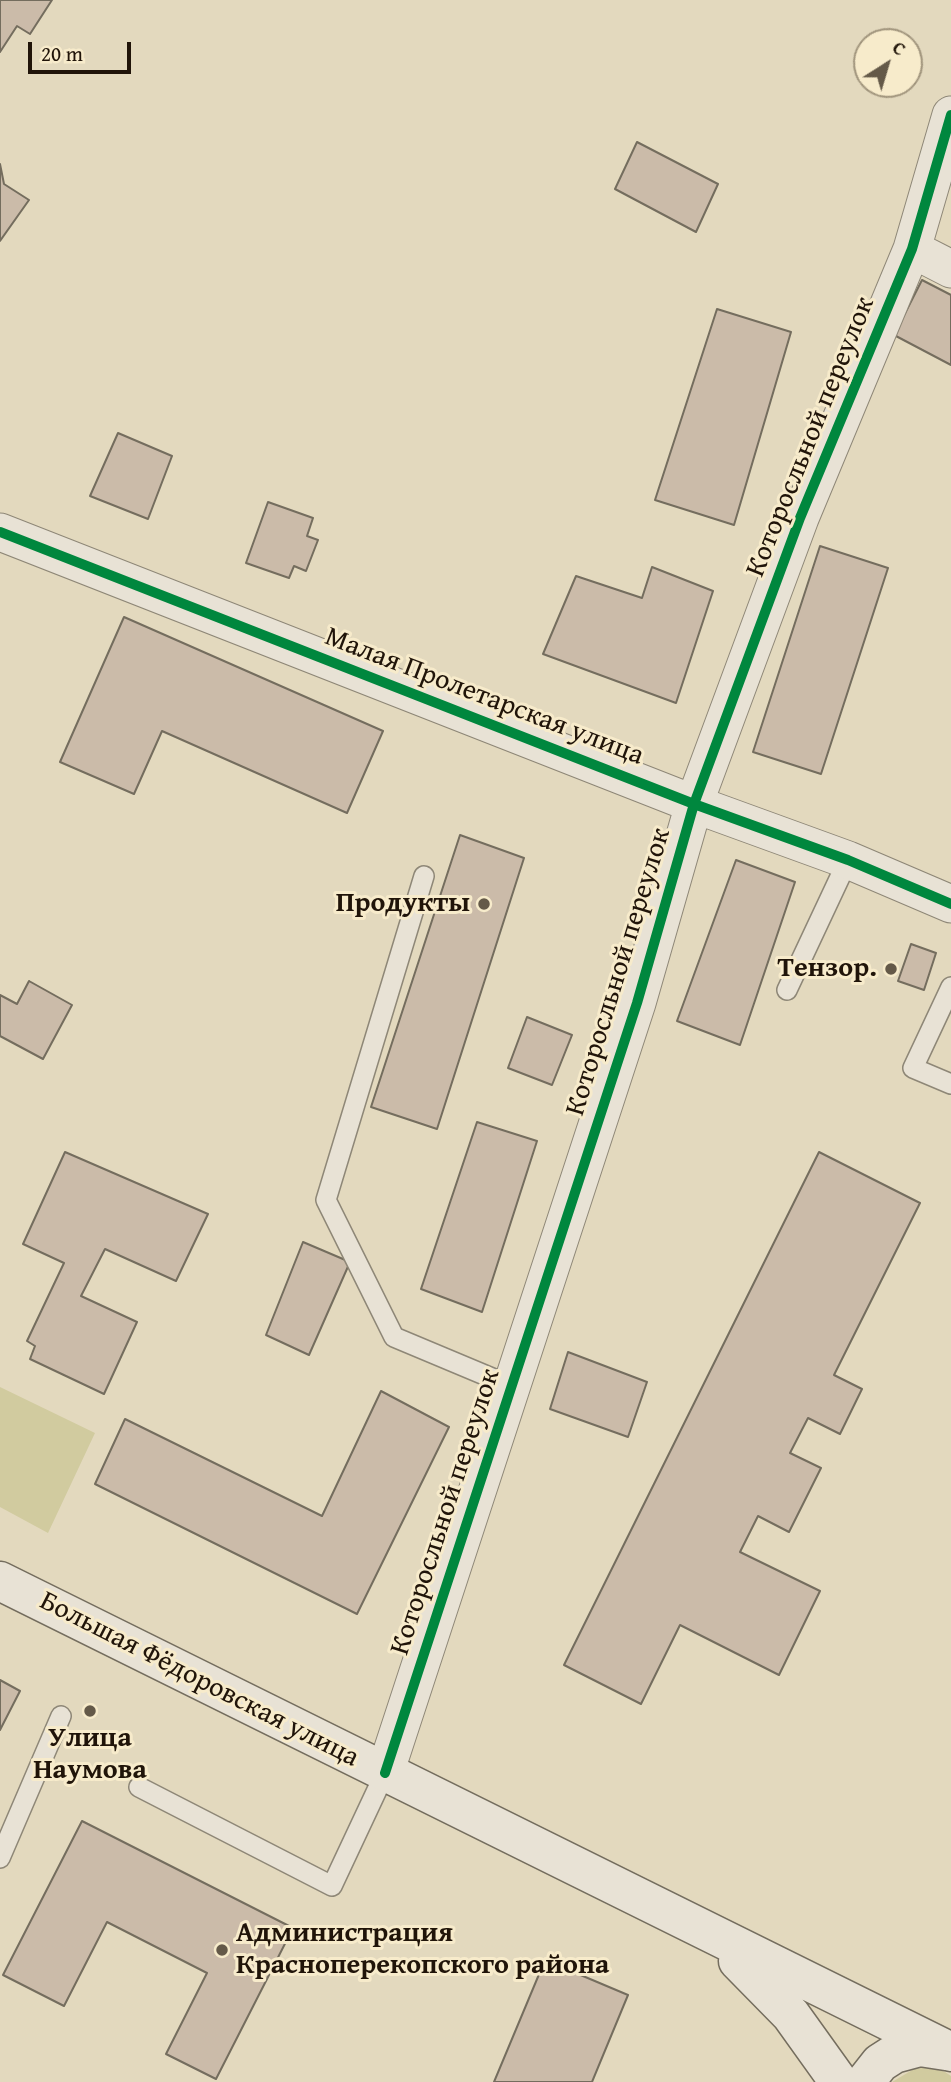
<!DOCTYPE html>
<meta charset="utf-8">
<style>
body{margin:0}
#map{position:relative;width:951px;height:2082px;overflow:hidden;background:#e3d9be;font-family:"Gentium Book Plus",serif}
canvas{display:block}
.north{position:absolute;left:853px;top:28px;width:70px;height:70px;box-sizing:border-box;background:#f7ebcb;border:2px solid #a1957d;border-radius:50%;rotate:37deg;font-size:19px;font-weight:700;line-height:28px;text-align:center;color:#201409}
.north::after{content:'';display:block;margin:auto;width:24px;height:32px;background:#645948;clip-path:polygon(50% 0,100% 100%,50% 72%,0 100%)}
.scale{position:absolute;left:28px;top:42px;width:103px;height:32px;box-sizing:border-box;border:4px solid #201409;border-top:0;padding-left:9px;font-size:21px;line-height:24px;white-space:nowrap;color:#201409;-webkit-text-stroke:5px #f7ebcb;paint-order:stroke}
</style>
<div id="map">
<canvas width="951" height="2082"></canvas>
<div class="north">С</div>
<div class="scale">20 m</div>
</div>
<script>
const context = document.querySelector('canvas').getContext('2d');
context.lineJoin = 'round';
function fillPath(path, color) {
  context.fillStyle = color;
  context.fill(path, 'evenodd');
}
function toPath(rows) {
  const path = new Path2D();
  for (const r of rows) {
    path.moveTo(r[0], r[1]);
    for (let i = 2; i < r.length; i += 2) path.lineTo(r[i], r[i + 1]);
  }
  return path;
}
function strokePath(path, color, width, dash) {
  context.strokeStyle = color;
  context.lineWidth = width;
  context.lineCap = dash ? 'butt' : 'round';
  context.setLineDash(dash || []);
  context.stroke(path);
}
function drawText(font, color, halo, rows, align = 'center') {
  context.font = font + ' "Gentium Book Plus",serif';
  context.lineWidth = 6;
  context.setLineDash([]);
  context.textBaseline = 'middle';
  context.strokeStyle = halo;
  context.fillStyle = color;
  for (const [text, x, y, turn = 0] of rows) {
    context.save();
    context.translate(x, y);
    context.rotate((+turn || 0) * Math.PI / 180);
    context.textAlign = isNaN(turn) ? turn : align;
    if (halo) context.strokeText(text, 0, 0);
    context.fillText(text, 0, 0);
    context.restore();
  }
}
fillPath(toPath([
 [0,1387,95,1433,48,1533,0,1507],
 [930,2067,945,2072,951,2076,951,2082,892,2082,914,2069]
]), '#d1cb9f');
const building = toPath([
 [0,0,52,0,30,34,17,26,0,52,0,0],
 [637,142,718,184,696,232,615,189,637,142],
 [0,164,4,184,29,200,0,241,0,164],
 [922,280,951,295,951,365,894,335,922,280],
 [717,309,791,332,734,525,655,500,717,309],
 [118,433,172,456,148,519,90,496,118,433],
 [268,502,313,518,307,536,318,540,306,571,294,566,289,578,246,563,268,502],
 [820,546,888,568,821,774,753,752,820,546],
 [652,567,713,591,676,703,543,654,576,576,642,598,652,567],
 [124,617,383,731,347,813,162,731,134,794,60,762,124,617],
 [460,835,524,858,437,1129,371,1107,460,835],
 [736,860,795,882,740,1045,677,1021,736,860],
 [911,944,936,953,924,990,898,981,911,944],
 [29,981,72,1005,43,1059,0,1036,0,995,17,1004,29,981],
 [527,1017,572,1035,552,1085,508,1068,527,1017],
 [477,1122,537,1141,482,1312,421,1289,477,1122],
 [65,1152,208,1214,176,1281,105,1249,81,1296,137,1322,104,1394,30,1359,35,1346,27,1341,64,1263,23,1244,65,1152],
 [819,1152,920,1203,834,1375,862,1389,840,1434,808,1418,790,1453,821,1468,789,1532,758,1516,740,1552,820,1591,779,1675,680,1625,641,1704,564,1665,819,1152],
 [303,1242,350,1262,309,1355,266,1335,303,1242],
 [568,1352,647,1382,628,1437,550,1409,568,1352],
 [381,1391,449,1427,357,1614,95,1484,125,1419,322,1516,381,1391],
 [0,1680,20,1691,0,1730,0,1680],
 [82,1821,293,1928,216,2079,166,2054,207,1973,107,1922,64,2006,3,1975,82,1821],
 [545,1960,628,1995,592,2082,494,2082,545,1960]
]);
fillPath(building, '#cbbba9');
strokePath(building, '#746d5e', 2);
const service = toPath([
 [424,876,326,1200,394,1337,511,1386],
 [951,987,913,1068,951,1084],
 [787,990,848,860],
 [139,1787,332,1886,385,1773],
 [0,1858,61,1716]
]);
const minor = toPath([
 [912,249,951,269],
 [0,532,694,804,848,860,951,904],
 [385,1773,637,1003,694,804,800,518,912,249,951,115]
]);
const secondary = toPath([
 [0,1581,951,2052],
 [738,1961,791,2015,839,2082],
 [865,2082,880,2063,894,2054,920,2047,946,2051]
]);
strokePath(service, '#8e8777', 22);
strokePath(minor, '#8e8777', 39);
strokePath(secondary, '#746d5e', 41);
strokePath(service, '#e8e2d5', 19);
strokePath(minor, '#e8e2d5', 37);
strokePath(secondary, '#e8e2d5', 38);
strokePath(toPath([
 [0,532,694,804,848,860,951,904],
 [385,1773,637,1003,694,804,800,518,912,249,951,115]
]), '#00873e', 10);
for (const [x, y, r, color] of [
 [484,904,7,"#645948"],
 [891,969,7,"#645948"],
 [90,1711,7,"#645948"],
 [222,1950,7,"#645948"]
]) {
  const dot = new Path2D();
  dot.arc(x, y, r, 0, 2 * Math.PI);
  context.fillStyle = color;
  context.fill(dot);
  strokePath(dot, '#f7ebcb', 2.5);
}
drawText('28px', '#201409', '#f7ebcb', [
 ["Которосльной переулок",811,437,-68],
 ["Малая Пролетарская улица",484,697,21],
 ["Которосльной переулок",619,972,-73],
 ["Которосльной переулок",446,1512,-72],
 ["Большая Фёдоровская улица",199,1680,27]
]);
drawText('bold 28px', '#201409', '#f7ebcb', [
 ["Продукты",470,904],
 ["Тензор.",877,969],
 ["Улица",90,1739,"center"],
 ["Наумова",90,1771,"center"],
 ["Администрация",236,1934,"left"],
 ["Красноперекопского района",236,1966,"left"]
], 'right');
</script>
